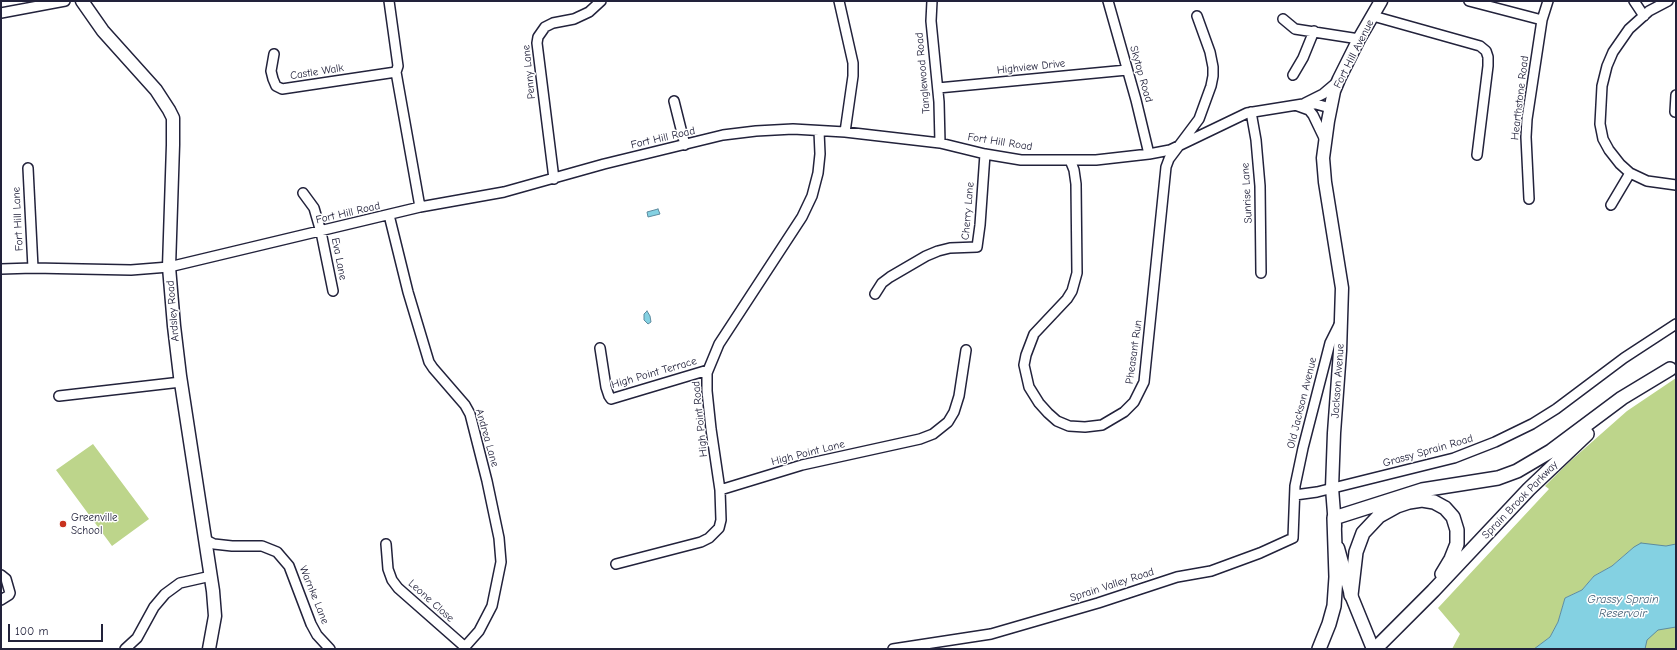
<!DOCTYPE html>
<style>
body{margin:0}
#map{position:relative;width:1677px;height:650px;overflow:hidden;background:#fff;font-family:"Comic Neue",sans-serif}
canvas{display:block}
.frame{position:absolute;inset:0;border:2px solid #22223b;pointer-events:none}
.scale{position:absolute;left:8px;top:624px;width:95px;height:18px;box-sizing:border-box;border:2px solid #22223b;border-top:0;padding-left:5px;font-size:12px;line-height:14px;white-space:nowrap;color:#22223b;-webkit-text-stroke:3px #fff;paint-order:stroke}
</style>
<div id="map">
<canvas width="1677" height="650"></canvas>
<div class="frame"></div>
<div class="scale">100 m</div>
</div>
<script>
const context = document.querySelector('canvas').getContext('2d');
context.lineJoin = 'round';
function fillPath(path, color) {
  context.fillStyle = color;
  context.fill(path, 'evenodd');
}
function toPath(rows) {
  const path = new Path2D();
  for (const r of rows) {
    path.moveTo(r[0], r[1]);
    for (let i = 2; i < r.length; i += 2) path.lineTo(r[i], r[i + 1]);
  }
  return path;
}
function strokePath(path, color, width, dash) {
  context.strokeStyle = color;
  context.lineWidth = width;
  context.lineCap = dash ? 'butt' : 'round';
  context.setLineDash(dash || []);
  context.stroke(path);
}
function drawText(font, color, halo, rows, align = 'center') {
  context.font = font + ' "Comic Neue",sans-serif';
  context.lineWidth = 3;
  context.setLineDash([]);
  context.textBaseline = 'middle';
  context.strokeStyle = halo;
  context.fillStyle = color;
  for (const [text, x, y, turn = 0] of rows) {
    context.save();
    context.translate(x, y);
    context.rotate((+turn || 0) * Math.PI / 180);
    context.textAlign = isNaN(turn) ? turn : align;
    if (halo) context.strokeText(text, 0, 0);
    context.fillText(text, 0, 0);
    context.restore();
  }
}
fillPath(toPath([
 [1676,378,1676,550,1634,547,1612,566,1594,576,1582,590,1565,598,1558,622,1550,637,1534,649,1452,649,1460,634,1438,608,1549,489,1545,486,1567,464,1627,411],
 [93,444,149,519,112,546,56,470],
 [1676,605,1676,649,1623,649]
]), '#bdd58b');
const water = toPath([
 [658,209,660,214,648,217,647,212,658,209],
 [647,311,650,316,651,322,648,324,644,320,644,314,647,311],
 [1641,543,1666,546,1676,544,1676,627,1658,630,1647,640,1645,649,1534,649,1550,637,1558,622,1565,598,1582,590,1594,576,1612,566,1634,547,1641,543]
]);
fillPath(water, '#84d1e2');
strokePath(water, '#5d8b9f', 1);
const minor = toPath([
 [389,1,398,66,396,72,420,207],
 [839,1,853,63,853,76,845,132],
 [932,1,931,21,939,102,940,143],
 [1108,1,1136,100,1149,154],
 [1469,1,1542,20],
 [1634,1,1644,16],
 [1668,1,1649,11,1629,29,1613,52,1607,66,1602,86,1600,124,1603,139,1609,150,1620,164,1630,173,1647,181,1676,185],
 [1,13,65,1],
 [1373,16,1480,46,1486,51,1488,57,1488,66,1477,155],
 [1283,19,1295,29,1359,39],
 [274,54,271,71,273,79,276,86,282,89,396,72],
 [1293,75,1303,58,1314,31],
 [938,88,1127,70],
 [674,101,685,145],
 [1305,103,1323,94,1336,83],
 [1298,106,1309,110,1313,115,1325,140],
 [1251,112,1256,140,1260,186,1261,273],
 [1675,112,1676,95],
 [1070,160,1074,170,1076,184,1077,273,1072,291,1067,299,1034,334,1026,355,1024,365,1029,387,1039,403,1048,413,1057,421,1069,426,1085,427,1102,425,1124,412,1134,402,1144,382,1166,167,1169,159,1199,119,1211,86,1213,76,1213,67,1210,52,1197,16],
 [28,168,33,268],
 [554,179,537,43,538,37,545,27,553,23,574,19,589,12,601,1],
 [303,193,314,208,321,232,333,291],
 [1529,199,1526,137,1527,119,1542,20,1548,1],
 [1611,205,1630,173],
 [389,215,408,292,429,362,433,368,465,405,470,414,487,481,499,538,501,562,492,606,479,631,463,649],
 [1,269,33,268,131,270,169,267,420,207,504,192,604,164,723,135,756,131,793,129,845,132,940,143,985,154,1021,160,1096,160,1149,154,1170,150,1247,113,1303,104,1316,104,1330,108],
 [875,294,882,283,890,277,926,256,938,251,950,248,977,247,980,225,985,154],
 [600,348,606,387,609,396,611,399,708,370],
 [59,396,181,382],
 [720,490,802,465,920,439,933,434,948,422,954,412,959,396,966,350],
 [1295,495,1317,492,1454,458,1495,442,1532,424,1556,409,1624,358,1676,324],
 [206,540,214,544,232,546,262,546,277,552,289,566,311,624,317,635,330,649],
 [386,544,388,569,392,580,398,588,465,647],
 [616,564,701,542,709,538,719,528,721,520,720,490,711,429,707,391,707,373,719,344,802,217,812,196,818,173,820,154,819,131],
 [1,575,6,579,10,593,9,595,1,600],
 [125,649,137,638,154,607,165,594,180,583,211,576],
 [893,649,991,634,1098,603,1177,577,1211,571,1260,553,1293,538,1295,486,1303,448,1330,343,1340,323]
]);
const major = toPath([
 [82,1,103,31,156,90,169,110,173,118,173,145,169,267,174,326,180,376,213,591,215,616,209,649],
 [1335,526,1332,488,1334,433,1340,351,1342,288,1325,182,1323,158,1328,121,1334,91,1339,79,1359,39,1381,1],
 [1338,548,1351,595,1373,649]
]);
const highway = toPath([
 [1351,595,1356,552,1363,533,1379,516,1397,506,1409,502,1422,500,1434,502,1445,508,1453,517,1457,530,1457,544,1451,559,1442,574],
 [1319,649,1329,624,1334,606,1336,577,1334,518,1422,490,1498,478,1517,471,1551,451,1622,398,1670,369],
 [1375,649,1433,591,1529,489,1587,434]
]);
strokePath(minor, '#22223b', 12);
strokePath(major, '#22223b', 15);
strokePath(highway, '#22223b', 16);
strokePath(minor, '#fff', 9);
strokePath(major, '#fff', 12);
strokePath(highway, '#fff', 13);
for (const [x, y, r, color] of [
 [63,524,4,"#c8321e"]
]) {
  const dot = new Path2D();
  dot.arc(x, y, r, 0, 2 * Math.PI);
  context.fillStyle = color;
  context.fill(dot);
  strokePath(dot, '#fff', 1.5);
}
drawText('11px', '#22223b', '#fff', [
 ["Fort Hill Avenue",1354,54,-63],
 ["Highview Drive",1031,67,-6],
 ["Castle Walk",317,72,-9],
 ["Penny Lane",529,72,-96],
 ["Tanglewood Road",923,73,-95],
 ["Skytop Road",1141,74,74],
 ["Hearthstone Road",1520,98,-83],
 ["Fort Hill Road",663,138,-13],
 ["Fort Hill Road",1000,142,9],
 ["Sunrise Lane",1247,193,-93],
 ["Cherry Lane",968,211,-85],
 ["Fort Hill Road",348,213,-13],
 ["Fort Hill Lane",18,219,-93],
 ["Eva Lane",339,259,79],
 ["Ardsley Road",173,311,-95],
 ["Pheasant Run",1134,352,-82],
 ["High Point Terrace",654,373,-16],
 ["Jackson Avenue",1338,381,-86],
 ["Old Jackson Avenue",1302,403,-76],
 ["High Point Road",700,419,-96],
 ["Andrea Lane",487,438,74],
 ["Grassy Sprain Road",1428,451,-16],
 ["High Point Lane",808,453,-14],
 ["Sprain Brook Parkway",1520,500,-46],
 ["Sprain Valley Road",1112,585,-18],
 ["Warnke Lane",314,595,68],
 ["Leone Close",431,601,42]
]);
drawText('11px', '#22223b', '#fff', [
 ["Greenville",71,518],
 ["School",71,531]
], 'left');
drawText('italic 12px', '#445f75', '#fff', [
 ["Grassy Sprain",1623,600],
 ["Reservoir",1623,614]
]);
</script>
